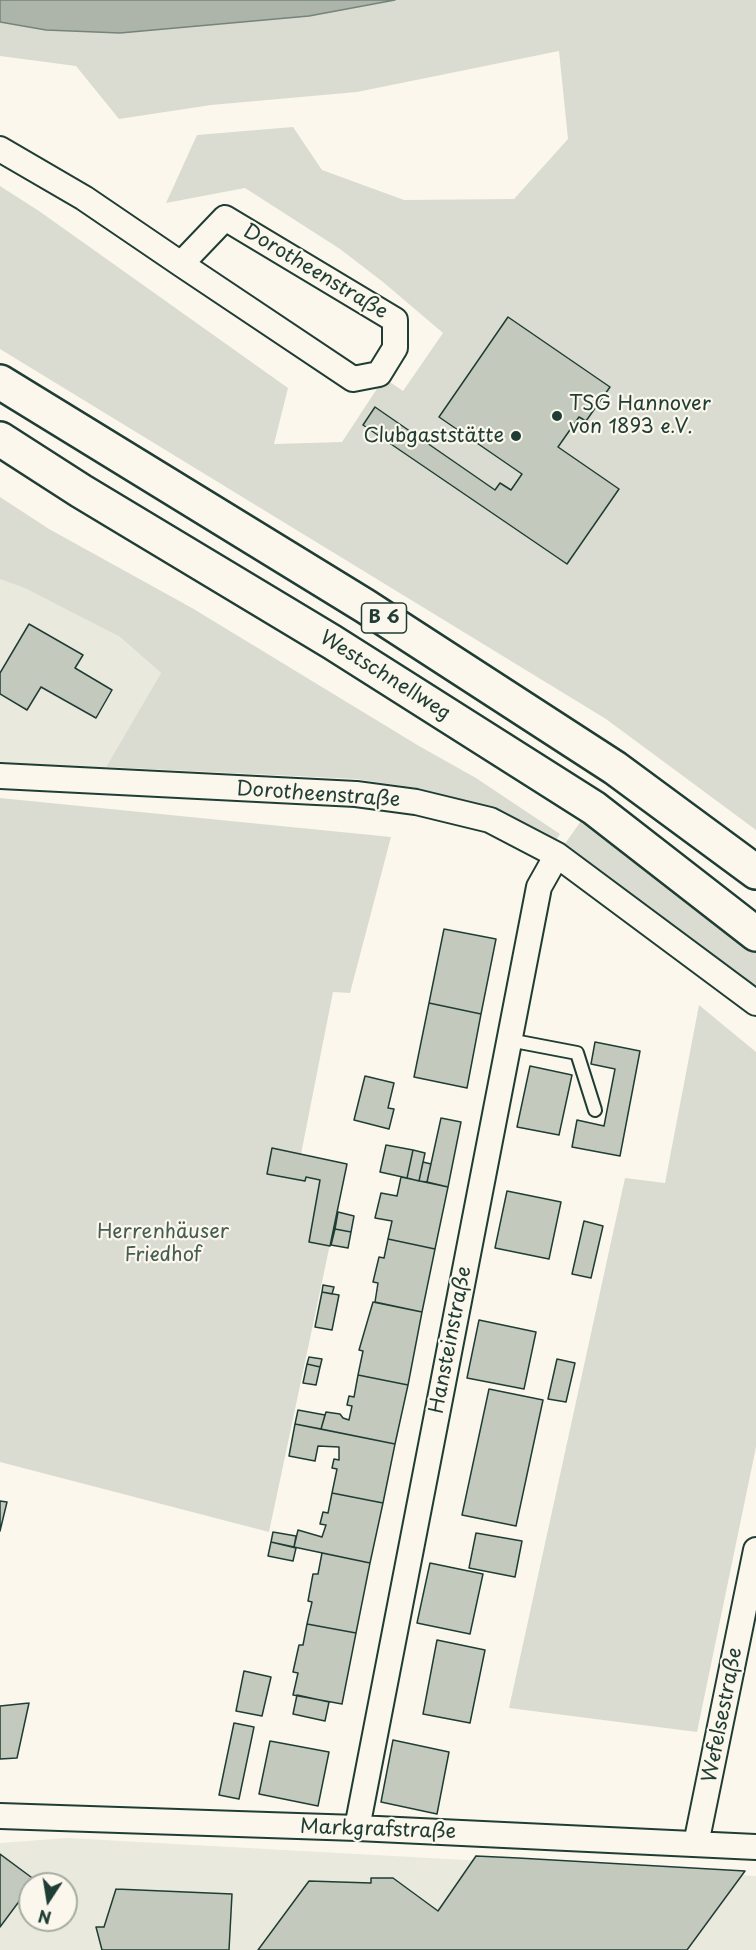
<!DOCTYPE html>
<meta charset="utf-8">
<style>
body{margin:0}
#map{position:relative;width:756px;height:1950px;overflow:hidden;background:#fbf7ec;font-family:"Playpen Sans",sans-serif}
canvas{display:block}
.north{position:absolute;left:18px;top:1872px;width:60px;height:60px;box-sizing:border-box;background:#fbf7ec;border:2px solid #a3ada2;border-radius:50%;rotate:192deg;font-size:16px;font-weight:700;line-height:24px;text-align:center;color:#1f3d34}
.north::after{content:'';display:block;margin:auto;width:21px;height:27px;background:#1f3d34;clip-path:polygon(50% 0,100% 100%,50% 72%,0 100%)}
</style>
<div id="map">
<canvas width="756" height="1950"></canvas>
<div class="north">N</div>
</div>
<script>
const context = document.querySelector('canvas').getContext('2d');
context.lineJoin = 'round';
function fillPath(path, color) {
  context.fillStyle = color;
  context.fill(path, 'evenodd');
}
function toPath(rows) {
  const path = new Path2D();
  for (const r of rows) {
    path.moveTo(r[0], r[1]);
    for (let i = 2; i < r.length; i += 2) path.lineTo(r[i], r[i + 1]);
  }
  return path;
}
function strokePath(path, color, width, dash) {
  context.strokeStyle = color;
  context.lineWidth = width;
  context.lineCap = dash ? 'butt' : 'round';
  context.setLineDash(dash || []);
  context.stroke(path);
}
function drawText(font, color, halo, rows, align = 'center') {
  context.font = font + ' "Playpen Sans",sans-serif';
  context.lineWidth = 4.5;
  context.setLineDash([]);
  context.textBaseline = 'middle';
  context.strokeStyle = halo;
  context.fillStyle = color;
  for (const [text, x, y, turn = 0] of rows) {
    context.save();
    context.translate(x, y);
    context.rotate((+turn || 0) * Math.PI / 180);
    context.textAlign = isNaN(turn) ? turn : align;
    if (halo) context.strokeText(text, 0, 0);
    context.fillText(text, 0, 0);
    context.restore();
  }
}
fillPath(toPath([
 [0,579,25,587,120,637,161,673,106,767,11,765,0,762],
 [67,1838,756,1876,756,1950,0,1950,0,1843],
 [30,1884,66,1884,66,1920,30,1920]
]), '#eae9de');
fillPath(toPath([
 [395,0,756,0,756,830,606,719,0,349,0,186,39,211,288,388,274,444,342,442,384,378,403,391,443,333,383,282,340,249,245,188,166,203,197,135,293,127,322,170,404,200,514,199,568,139,559,51,357,92,211,105,119,119,76,66,0,56,0,22,46,30,120,33,309,16],
 [0,497,49,529,192,608,419,746,476,778,560,834,554,843,493,811,417,788,356,779,106,767,161,673,120,637,25,588,0,579],
 [0,798,391,837,350,993,333,992,301,1154,347,1164,269,1532,0,1462],
 [581,821,756,952,756,1003,557,855],
 [699,1005,756,1052,756,1447,697,1732,509,1708,625,1178,665,1183]
]), '#dbdcd1');
const water = toPath([
 [0,0,395,0,309,16,120,33,46,30,0,22,0,0]
]);
fillPath(water, '#adb4aa');
strokePath(water, '#74847b', 1.5);
const building = toPath([
 [508,317,610,387,586,421,579,417,558,447,619,489,567,564,363,425,375,407,495,490,500,483,511,490,522,474,439,417,508,317],
 [29,624,83,655,75,668,112,690,96,718,41,687,27,710,0,694,0,673,29,624],
 [444,929,496,939,481,1014,429,1003,444,929],
 [429,1003,481,1014,467,1088,414,1077,429,1003],
 [595,1042,640,1051,620,1156,572,1147,577,1120,604,1126,615,1069,591,1064,595,1042],
 [530,1066,572,1075,559,1135,517,1127,530,1066],
 [365,1076,394,1083,388,1108,394,1109,389,1129,354,1120,365,1076],
 [441,1118,461,1122,448,1187,427,1182,441,1118],
 [386,1145,413,1150,407,1178,380,1172,386,1145],
 [272,1148,347,1164,330,1246,309,1242,320,1180,306,1177,305,1181,267,1174,272,1148],
 [413,1150,425,1153,419,1181,407,1178,413,1150],
 [423,1162,431,1164,427,1182,419,1181,423,1162],
 [401,1177,448,1187,435,1249,388,1239,392,1221,375,1218,381,1193,397,1196,401,1177],
 [507,1191,561,1202,549,1259,495,1248,507,1191],
 [338,1212,354,1216,351,1232,335,1229,338,1212],
 [584,1221,603,1226,591,1278,572,1274,584,1221],
 [335,1229,351,1232,348,1248,331,1245,335,1229],
 [388,1239,435,1249,422,1312,375,1302,378,1283,373,1282,379,1257,384,1258,388,1239],
 [323,1285,334,1287,332,1294,322,1292,323,1285],
 [322,1292,339,1295,332,1330,315,1327,322,1292],
 [373,1302,422,1312,408,1385,358,1375,363,1351,359,1350,373,1302],
 [479,1320,536,1332,524,1389,467,1378,479,1320],
 [309,1357,322,1359,320,1367,307,1364,309,1357],
 [557,1359,575,1363,566,1402,548,1399,557,1359],
 [307,1364,320,1367,316,1385,303,1383,307,1364],
 [358,1375,408,1385,395,1444,321,1429,326,1412,340,1414,343,1418,349,1420,352,1406,347,1405,349,1396,354,1397,358,1375],
 [489,1389,543,1400,516,1526,462,1515,489,1389],
 [298,1410,325,1415,321,1429,295,1424,298,1410],
 [295,1424,395,1444,383,1503,332,1493,337,1469,332,1468,334,1459,339,1460,339,1447,318,1446,315,1461,289,1456,295,1424],
 [332,1493,383,1503,370,1563,294,1547,298,1530,322,1537,326,1525,320,1524,323,1512,328,1513,332,1493],
 [0,1501,7,1502,0,1531,0,1501],
 [273,1532,296,1536,294,1547,271,1542,273,1532],
 [476,1533,522,1541,515,1577,469,1568,476,1533],
 [271,1542,296,1548,293,1561,268,1556,271,1542],
 [322,1553,370,1563,356,1633,307,1624,312,1602,308,1601,313,1574,318,1574,322,1553],
 [430,1563,483,1574,470,1634,417,1623,430,1563],
 [307,1624,356,1633,342,1704,293,1695,298,1673,293,1672,299,1645,303,1645,307,1624],
 [437,1640,485,1650,470,1723,423,1714,437,1640],
 [244,1671,271,1677,262,1716,236,1711,244,1671],
 [297,1695,329,1702,325,1721,293,1714,297,1695],
 [29,1703,17,1758,0,1759,0,1706,29,1703],
 [234,1723,254,1727,239,1799,219,1795,234,1723],
 [393,1740,449,1752,437,1814,381,1802,393,1740],
 [270,1741,329,1752,318,1806,259,1794,270,1741],
 [0,1854,35,1880,0,1927,0,1854],
 [476,1856,518,1858,745,1871,687,1950,258,1950,309,1881,371,1883,371,1878,393,1878,438,1911,476,1856],
 [116,1889,232,1894,229,1950,102,1950,96,1927,104,1927,116,1889]
]);
fillPath(building, '#c4c9be');
strokePath(building, '#1f3d34', 1.5);
const service = toPath([
 [509,1040,577,1053,595,1110]
]);
const minor = toPath([
 [0,149,84,198,181,264,353,379,379,374,395,348,395,320,225,218,181,264],
 [0,776,356,794,416,802,490,820,557,855,756,1003],
 [0,1816,357,1828,756,1847],
 [357,1828,539,887,557,855],
 [696,1844,756,1550]
]);
const trunk = toPath([
 [0,382,365,606,615,768,756,872],
 [0,439,81,491,332,642,594,808,756,934]
]);
strokePath(service, '#1f3d34', 16);
strokePath(minor, '#1f3d34', 28);
strokePath(trunk, '#1f3d34', 38);
strokePath(service, '#fbf7ec', 12);
strokePath(minor, '#fbf7ec', 24);
strokePath(trunk, '#fbf7ec', 33);
for (const [x, y, r, color] of [
 [557,416,6,"#1f3d34"],
 [516,436,6,"#1f3d34"]
]) {
  const dot = new Path2D();
  dot.arc(x, y, r, 0, 2 * Math.PI);
  context.fillStyle = color;
  context.fill(dot);
  strokePath(dot, '#fbf7ec', 2);
}
for (const [x, y, w] of [
 [384,618,45]
]) {
  const box = new Path2D();
  box.roundRect(x - w / 2, y - 15, w, 30, 4.5);
  context.fillStyle = '#fbf7ec';
  context.fill(box);
  strokePath(box, '#1f3d34', 1.5);
}
drawText('bold 18px', '#1f3d34', null, [
 ["B 6",384,618]
]);
drawText('20px', '#1f3d34', '#fbf7ec', [
 ["Dorotheenstraße",315,272,31],
 ["Westschnellweg",385,676,32],
 ["Dorotheenstraße",318,795,4],
 ["Hansteinstraße",451,1340,-79],
 ["Wefelsestraße",723,1715,-79],
 ["Markgrafstraße",378,1830,2]
]);
drawText('20px', '#1f3d34', '#fbf7ec', [
 ["TSG Hannover",569,404],
 ["von 1893 e.V.",569,427],
 ["Clubgaststätte",504,436,"right"]
], 'left');
drawText('20px', '#455d53', '#fbf7ec', [
 ["Herrenhäuser",163,1232],
 ["Friedhof",163,1255]
]);
</script>
